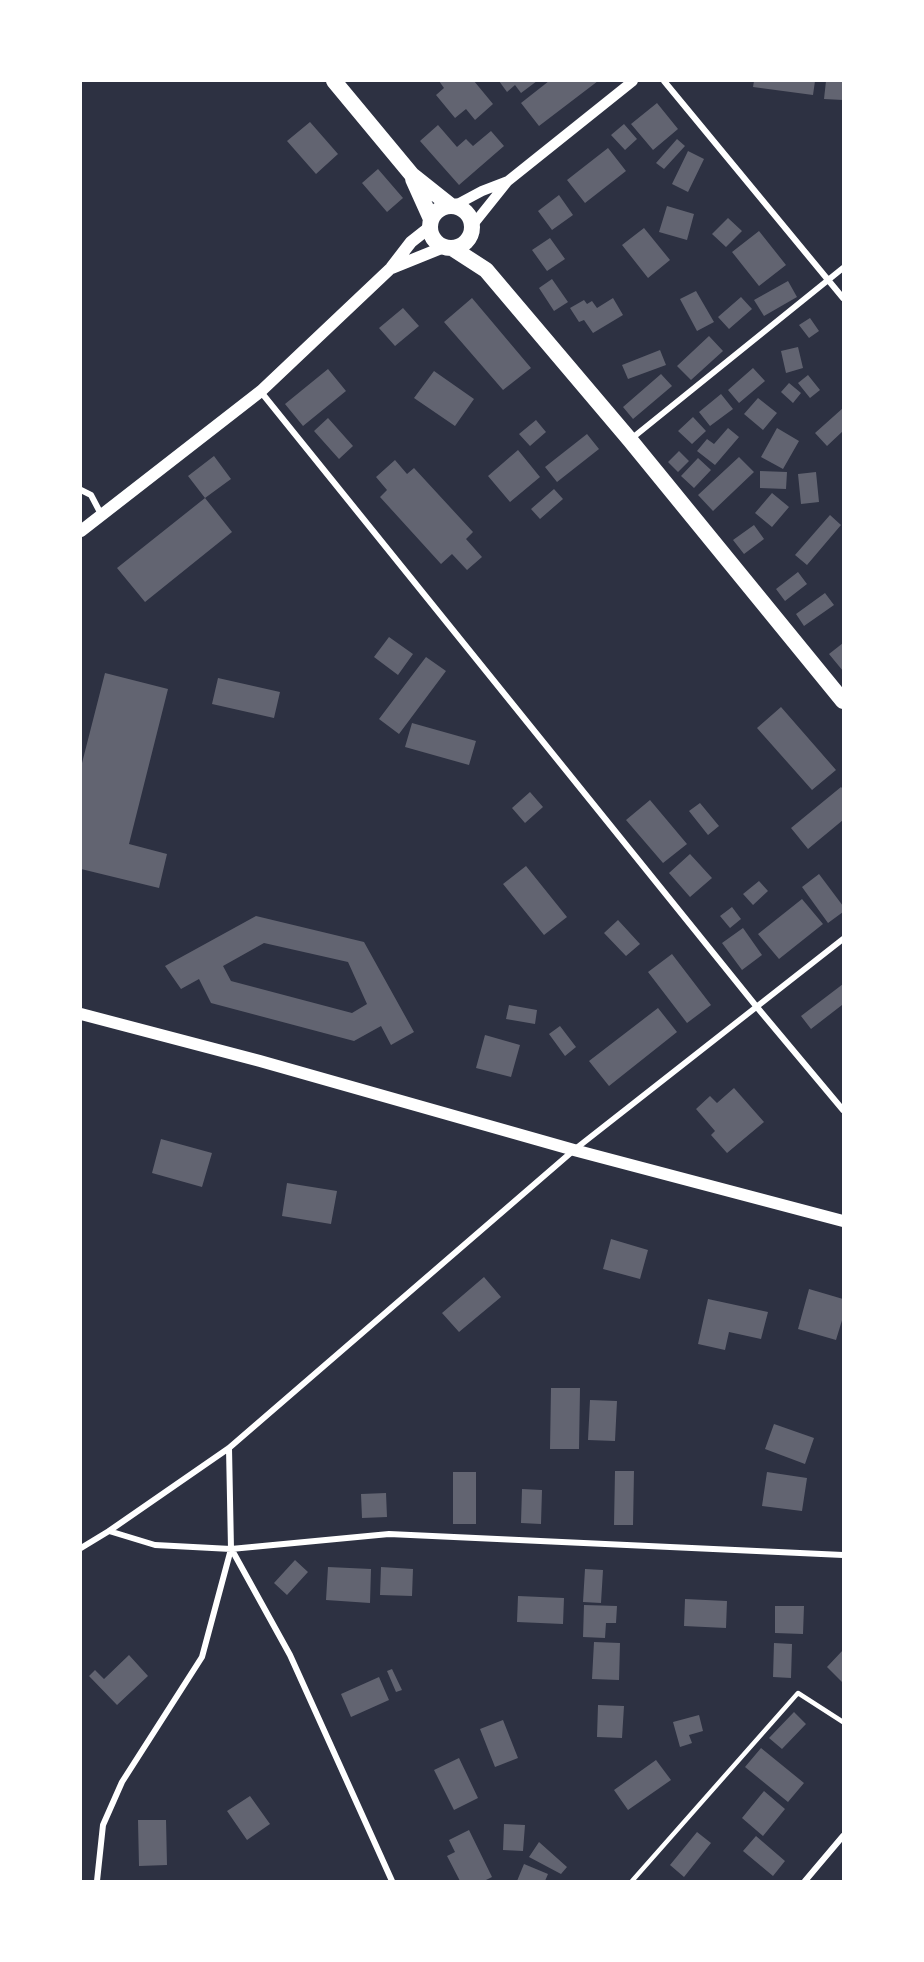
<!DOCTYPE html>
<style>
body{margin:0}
#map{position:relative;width:924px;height:1962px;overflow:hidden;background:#2d3142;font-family:Lato,sans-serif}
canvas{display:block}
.frame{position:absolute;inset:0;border:82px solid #fff;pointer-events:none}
</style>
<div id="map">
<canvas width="924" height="1962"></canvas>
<div class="frame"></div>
</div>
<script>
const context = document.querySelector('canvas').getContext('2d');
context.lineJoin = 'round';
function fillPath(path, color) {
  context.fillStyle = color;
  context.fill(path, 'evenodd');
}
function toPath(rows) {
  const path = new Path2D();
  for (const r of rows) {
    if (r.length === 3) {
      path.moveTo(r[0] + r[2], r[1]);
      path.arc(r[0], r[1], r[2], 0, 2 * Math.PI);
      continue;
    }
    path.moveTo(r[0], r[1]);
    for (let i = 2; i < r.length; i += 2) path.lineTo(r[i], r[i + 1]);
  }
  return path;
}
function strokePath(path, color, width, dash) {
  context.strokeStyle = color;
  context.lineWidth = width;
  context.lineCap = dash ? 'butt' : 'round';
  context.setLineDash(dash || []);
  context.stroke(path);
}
fillPath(toPath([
 [439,81,474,81,493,104,475,120,466,109,455,118,436,95,444,88],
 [499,81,537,81,521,93,515,85,507,92],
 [549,81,598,81,539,126,521,103],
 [754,81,815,81,813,95,753,87],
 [826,81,843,81,843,100,824,99],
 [657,103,678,129,653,150,631,124],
 [310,122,338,154,316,174,287,141],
 [624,124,637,139,625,150,611,135],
 [438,125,457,147,466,139,473,146,491,131,504,146,459,185,420,141],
 [677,139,685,146,664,169,656,163],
 [608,148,626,171,585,203,567,180],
 [688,151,704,159,688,192,672,184],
 [378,169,403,198,387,212,362,183],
 [559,195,573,215,552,230,538,211],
 [667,206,694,214,687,240,659,232],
 [728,218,742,231,726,247,712,234],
 [644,228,670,260,648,278,622,245],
 [759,231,786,265,759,286,732,252],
 [550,238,565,259,547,271,532,250],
 [552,279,568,302,554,311,539,288],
 [788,281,797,297,764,316,754,300],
 [696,291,714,322,697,331,680,299],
 [741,297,752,309,729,329,718,317],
 [472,298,531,368,503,390,444,322],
 [613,298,623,315,593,333,584,320,579,322,570,308,584,300,587,304,592,301,597,308],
 [403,308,419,326,395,346,379,328],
 [810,318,819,331,809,338,799,325],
 [709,336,723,351,691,380,677,366],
 [798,347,803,368,786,373,781,351],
 [660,350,666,365,628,379,622,365],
 [753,368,765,381,739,403,728,390],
 [328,369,346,391,303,426,285,404],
 [434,371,474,399,455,426,414,398],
 [661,374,672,386,633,419,623,407],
 [808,375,820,390,810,398,798,383],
 [789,383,801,393,793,403,781,392],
 [721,394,733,409,710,426,699,412],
 [758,398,777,413,763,430,744,414],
 [843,408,843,431,827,446,815,433],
 [693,417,706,431,692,444,678,431],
 [328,418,353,446,339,459,314,431],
 [536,420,546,432,530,446,519,434],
 [728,428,739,437,715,465,697,451,707,439,714,444],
 [777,428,799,441,783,469,761,457],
 [587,434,599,449,557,482,545,467],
 [518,450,540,477,510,502,488,476],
 [679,451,689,461,678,472,668,462],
 [214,456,231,479,205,498,188,476],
 [739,457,754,472,713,511,698,495],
 [698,458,711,470,694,488,681,476],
 [395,460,407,474,414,468,473,532,466,539,482,557,467,570,452,554,441,564,380,497,387,490,376,477],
 [760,471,787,472,786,489,760,488],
 [816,472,819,502,801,504,798,474],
 [554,489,563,499,540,519,531,509],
 [772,493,789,507,772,527,755,513],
 [205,498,232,532,145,602,117,568],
 [830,515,841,525,807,565,795,555],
 [754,525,764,539,744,554,733,540],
 [798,572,807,584,785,601,776,589],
 [825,593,834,605,804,626,796,614],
 [389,637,413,654,398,675,374,657],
 [843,643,843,671,829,654],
 [426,657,446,671,399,734,379,719],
 [105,673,168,689,129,844,167,854,159,888,81,869,81,767],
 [218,678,280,692,274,718,212,704],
 [781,707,836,770,812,790,757,728],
 [412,723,476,741,469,765,405,747],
 [841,787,843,789,843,820,808,849,791,828],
 [530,792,543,807,525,823,512,808],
 [650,800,687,844,663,863,626,820],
 [700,803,719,826,708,835,689,811],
 [690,854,712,878,690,897,669,873],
 [526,866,567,917,544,935,503,884],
 [819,874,843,906,843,912,828,923,802,887],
 [759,881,768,891,753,905,743,894],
 [802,899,823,924,779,959,758,934],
 [732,907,741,919,730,928,720,916],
 [256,916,364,942,414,1032,391,1045,381,1026,354,1041,211,1003,199,979,181,989,165,966],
 [264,943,348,962,367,1004,352,1013,231,981,223,966],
 [618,920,640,944,626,956,604,933],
 [743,928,762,955,742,970,722,943],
 [672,954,711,1005,687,1023,648,972],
 [843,984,843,1007,842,1005,811,1029,801,1016],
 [509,1005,537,1010,535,1024,506,1019],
 [658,1008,677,1032,609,1086,589,1061],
 [560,1026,576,1047,565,1056,549,1034],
 [485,1035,520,1045,511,1077,476,1068],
 [734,1088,764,1122,727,1153,711,1135,715,1131,696,1109,710,1096,717,1103],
 [161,1139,212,1153,202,1187,152,1173],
 [287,1183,337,1191,331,1224,282,1216],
 [611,1239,648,1250,640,1279,603,1269],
 [484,1277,501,1297,459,1332,442,1313],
 [809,1289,843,1299,843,1317,836,1340,798,1329],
 [708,1299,768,1312,761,1339,729,1332,725,1350,698,1344],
 [551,1388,580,1388,579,1449,550,1449],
 [590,1400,617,1401,615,1441,588,1440],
 [774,1424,814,1438,805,1464,765,1449],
 [615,1471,634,1471,633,1525,614,1525],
 [453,1472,476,1472,476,1524,453,1524],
 [767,1472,807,1478,802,1511,762,1506],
 [522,1489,542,1490,541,1524,521,1523],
 [386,1493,387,1517,362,1518,361,1494],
 [295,1560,308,1572,287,1595,274,1583],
 [328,1567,371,1569,370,1603,326,1600],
 [381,1567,413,1569,412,1596,380,1595],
 [585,1569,603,1570,601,1603,583,1602],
 [518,1596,564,1598,563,1624,517,1622],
 [685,1599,727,1601,726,1628,684,1626],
 [584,1605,617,1606,616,1623,606,1623,605,1638,583,1637],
 [775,1606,804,1606,803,1634,775,1633],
 [594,1642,620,1643,619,1680,592,1679],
 [774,1643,792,1644,791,1678,773,1677],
 [843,1650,843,1683,827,1667],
 [129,1655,148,1676,117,1705,89,1676,95,1670,104,1679],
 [392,1669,402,1690,396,1692,387,1671],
 [379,1677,389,1700,351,1717,341,1694],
 [598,1705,624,1706,622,1738,597,1737],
 [794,1712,806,1724,782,1749,769,1738],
 [699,1715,703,1731,689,1735,692,1743,680,1747,673,1722],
 [503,1720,518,1758,495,1767,480,1729],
 [761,1748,804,1783,788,1802,745,1767],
 [459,1758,478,1798,454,1810,434,1770],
 [656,1760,671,1780,628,1810,614,1790],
 [764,1791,785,1809,763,1836,742,1818],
 [250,1796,270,1824,247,1840,227,1811],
 [138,1820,166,1820,167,1865,139,1866],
 [504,1824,525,1825,523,1851,503,1850],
 [469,1830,492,1877,484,1881,460,1881,447,1856,455,1852,449,1840],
 [697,1832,711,1843,684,1877,670,1865],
 [756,1836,785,1861,773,1876,743,1851],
 [539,1842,567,1867,561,1874,529,1857],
 [524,1864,548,1874,545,1881,517,1881]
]), '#626471');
strokePath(toPath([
 [632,1881,798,1693,843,1722]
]), '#fff', 4.5);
strokePath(toPath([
 [664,81,843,298],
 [261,392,756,1006,843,1110],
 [631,439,843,268],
 [81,490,91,495,102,516],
 [109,1531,155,1545,231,1549,389,1534,843,1555],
 [81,1548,109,1531,229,1448,574,1150,843,939],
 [232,1550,290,1655,392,1881],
 [97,1881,103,1825,122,1782,202,1657,231,1549,229,1448],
 [805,1881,843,1836]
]), '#fff', 6);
strokePath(toPath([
 [454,206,482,191,508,181],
 [472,226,508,181,633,81]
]), '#fff', 10);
strokePath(toPath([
 [392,268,444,247],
 [81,531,261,391,391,268,411,242,430,227],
 [81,1014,260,1061,574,1150,843,1221]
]), '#fff', 12);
strokePath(toPath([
 [334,81,412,175,451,206],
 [413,179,431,219],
 [451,227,21],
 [452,248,486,270,630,440,843,701]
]), '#fff', 16);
</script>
